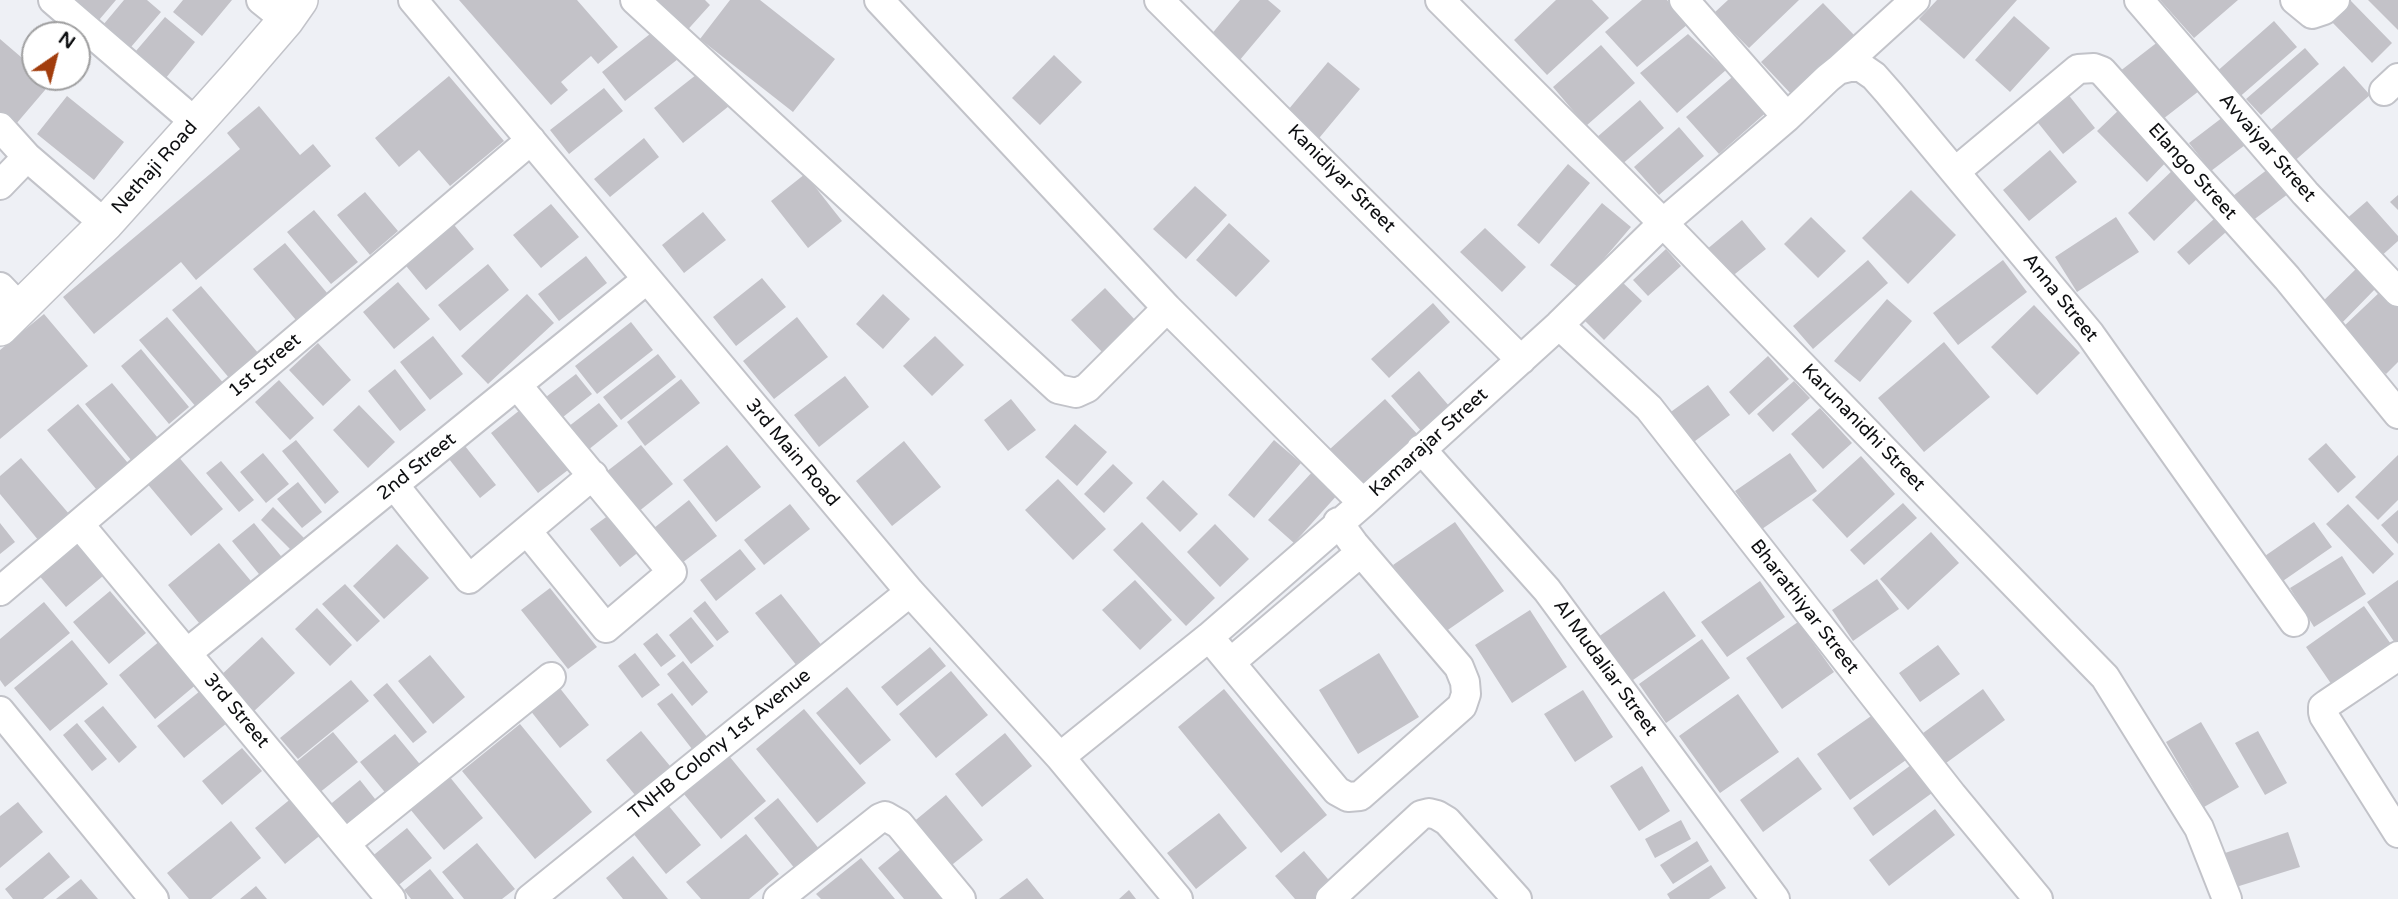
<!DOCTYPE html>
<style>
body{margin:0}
#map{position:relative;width:2398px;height:899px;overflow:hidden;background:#eef0f5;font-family:"Varela Round",sans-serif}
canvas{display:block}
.north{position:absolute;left:21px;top:21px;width:70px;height:70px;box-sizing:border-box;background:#fff;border:2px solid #9f9fa0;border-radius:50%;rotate:35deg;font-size:19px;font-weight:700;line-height:28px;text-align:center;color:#0e0f11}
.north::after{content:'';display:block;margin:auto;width:24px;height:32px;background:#a23d0d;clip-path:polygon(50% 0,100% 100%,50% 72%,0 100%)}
</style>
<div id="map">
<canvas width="2398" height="899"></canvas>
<div class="north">N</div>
</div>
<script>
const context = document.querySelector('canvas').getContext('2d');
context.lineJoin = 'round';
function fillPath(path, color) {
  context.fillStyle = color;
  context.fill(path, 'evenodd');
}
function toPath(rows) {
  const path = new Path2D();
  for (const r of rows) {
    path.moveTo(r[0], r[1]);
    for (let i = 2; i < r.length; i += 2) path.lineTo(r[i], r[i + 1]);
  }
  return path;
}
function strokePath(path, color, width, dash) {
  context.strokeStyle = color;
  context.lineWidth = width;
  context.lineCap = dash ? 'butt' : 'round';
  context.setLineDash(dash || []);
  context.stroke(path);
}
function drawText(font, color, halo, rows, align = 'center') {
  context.font = font + ' "Varela Round",sans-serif';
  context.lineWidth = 6;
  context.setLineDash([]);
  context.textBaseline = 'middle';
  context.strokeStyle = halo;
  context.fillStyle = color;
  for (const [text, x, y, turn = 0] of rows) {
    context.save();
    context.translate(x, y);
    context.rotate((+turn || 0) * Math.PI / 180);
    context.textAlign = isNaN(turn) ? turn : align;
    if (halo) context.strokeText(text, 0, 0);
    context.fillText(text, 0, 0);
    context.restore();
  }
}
fillPath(toPath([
 [78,0,116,0,93,27,71,9],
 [124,0,147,0,161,12,125,54,98,31],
 [183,0,232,0,202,36,173,12],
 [459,0,577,0,618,47,598,64,591,56,561,82,568,90,551,105],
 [644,0,705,0,710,5,682,36],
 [730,0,760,0,835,59,793,112,700,39],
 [1240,0,1268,0,1281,11,1239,61,1210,36],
 [1556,0,1592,0,1609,18,1547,75,1514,40],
 [1642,0,1667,0,1688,24,1637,67,1605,32],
 [1728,0,1799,0,1749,48,1714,13],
 [1937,0,2017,0,1964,59,1919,19],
 [2160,0,2238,0,2194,38],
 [2368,0,2398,0,2398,30],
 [2351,1,2392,43,2372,63,2331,21],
 [1823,3,1855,36,1792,95,1761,62],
 [2014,16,2050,48,2010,92,1975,60],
 [165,17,195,42,161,84,130,58],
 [2274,21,2297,47,2236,100,2214,74],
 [655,30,678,59,625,101,602,72],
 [1688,34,1726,70,1677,113,1640,73],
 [0,39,35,69,35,77,44,77,51,83,16,124,0,111],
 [2159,41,2199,91,2154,126,2115,75],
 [1601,45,1635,83,1586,126,1553,87],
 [2305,48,2319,64,2261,115,2246,99],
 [1054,55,1082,82,1040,125,1012,98],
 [1328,62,1360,89,1315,143,1283,116],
 [2344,66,2370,95,2291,164,2265,135],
 [701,71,729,106,683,143,654,108],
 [1738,72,1770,109,1719,154,1686,117],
 [449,76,504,141,450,186,419,150,399,167,375,138],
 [604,88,623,111,569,154,550,130],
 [2067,93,2095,128,2063,154,2035,119],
 [67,96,124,142,94,180,37,134],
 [1640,100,1664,128,1620,166,1596,138],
 [259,106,300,155,313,144,331,166,196,280,181,262,94,334,63,297,240,149,227,133],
 [2122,107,2171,157,2147,182,2097,131],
 [2227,114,2249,142,2211,171,2189,143],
 [1679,127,1704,156,1659,195,1634,167],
 [644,138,659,157,610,197,594,179],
 [2050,150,2077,182,2029,221,2003,190],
 [1568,164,1590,183,1539,244,1517,225],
 [2177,166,2203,193,2154,241,2128,213],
 [2268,169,2288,194,2252,221,2233,196],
 [805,174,842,221,808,248,771,201],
 [1195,186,1227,215,1186,259,1153,229],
 [1911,190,1956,235,1908,284,1862,238],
 [365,192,398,231,370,255,337,215],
 [2398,195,2398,210,2390,202],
 [2367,201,2398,236,2398,241,2378,259,2344,221],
 [1602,203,1631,227,1579,288,1550,265],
 [551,204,579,237,541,268,513,235],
 [314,210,358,262,331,284,287,232],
 [703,212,726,240,684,273,662,245],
 [1811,217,1846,251,1818,278,1784,244],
 [2116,217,2139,252,2077,292,2055,257],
 [2214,219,2226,232,2189,265,2177,252],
 [450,220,474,249,426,290,402,261],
 [1742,220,1766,249,1730,278,1706,250],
 [1229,223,1270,261,1236,297,1196,260],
 [1485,228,1526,267,1502,292,1460,252],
 [285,243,333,300,301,326,253,269],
 [1666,249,1681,266,1648,296,1633,280],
 [586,256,607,283,559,321,538,294],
 [1868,260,1888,283,1813,349,1793,326],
 [2003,260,2027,292,1958,345,1933,313],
 [488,264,509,290,460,331,438,305],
 [2359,266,2379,285,2336,329,2316,308],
 [762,278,786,307,736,346,713,317],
 [1620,280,1642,301,1604,340,1583,319],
 [398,282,430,319,394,349,363,312],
 [201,286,259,354,230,379,172,310],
 [1105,288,1137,322,1104,354,1071,320],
 [2382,290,2398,307,2398,362,2386,374,2342,328],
 [527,294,554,323,488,384,461,356],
 [883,294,910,319,883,349,856,324],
 [1887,299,1912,321,1860,382,1834,361],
 [1433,303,1450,322,1389,378,1371,359],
 [2034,305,2080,353,2037,395,1991,347],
 [44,314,88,366,0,439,0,350],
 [167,317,225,385,197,408,139,340],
 [797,317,828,357,774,399,743,361],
 [631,322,653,350,597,394,575,366],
 [433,336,463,374,430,400,400,362],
 [935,336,964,365,932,396,903,366],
 [1944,342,1990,397,1924,452,1878,398],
 [318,343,351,380,323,406,289,370],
 [141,349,189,407,169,424,121,366],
 [658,354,676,377,621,420,603,397],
 [1768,356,1789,379,1749,415,1729,392],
 [395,369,426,410,400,431,368,391],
 [1419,371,1450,407,1422,432,1391,396],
 [576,374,592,394,558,421,542,400],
 [845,376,869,407,819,447,794,415],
 [681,379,700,403,645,446,627,422],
 [279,380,314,418,290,440,255,402],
 [1794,381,1810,398,1773,432,1757,414],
 [112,383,163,444,136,466,85,404],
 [1708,385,1730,415,1691,444,1668,414],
 [1011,399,1036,430,1008,451,984,420],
 [1385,399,1420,437,1364,487,1330,449],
 [599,403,618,426,583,454,564,430],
 [78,404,133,469,101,495,47,430],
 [359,405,395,442,368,468,333,430],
 [1820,408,1852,443,1823,469,1791,434],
 [520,410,568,470,538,493,491,433],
 [1075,424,1107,452,1077,486,1045,457],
 [296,440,339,492,325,504,282,451],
 [1274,440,1301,463,1254,518,1228,495],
 [904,441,941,487,892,526,856,481],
 [2326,443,2356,477,2338,493,2308,459],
 [641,445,673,484,638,512,606,472],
 [727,445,761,487,716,522,683,480],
 [465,446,496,485,480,498,449,459],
 [171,448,223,509,191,536,140,475],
 [263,453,289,484,266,503,240,472],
 [1790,453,1817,491,1762,529,1735,491],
 [2398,455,2398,500,2378,520,2355,497],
 [1861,456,1895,494,1847,538,1812,500],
 [21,458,70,515,39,541,0,494,0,476],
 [221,461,254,500,239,512,206,473],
 [1113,464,1133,483,1104,513,1084,494],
 [1314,470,1339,493,1294,543,1268,520],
 [1058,479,1106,529,1073,560,1025,510],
 [1163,480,1198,514,1180,532,1146,498],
 [298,482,322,512,302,528,277,499],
 [689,500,717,536,682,563,654,528],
 [1903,503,1917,518,1864,565,1850,550],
 [790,504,810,529,764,565,744,540],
 [2348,504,2394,554,2373,574,2326,524],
 [273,507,305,539,292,551,261,520],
 [617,509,646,546,620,567,590,529],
 [2398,510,2398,544,2381,525],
 [1142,522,1215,598,1186,626,1113,550],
 [1455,522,1504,591,1442,634,1393,565],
 [2314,522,2332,547,2280,583,2262,558],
 [0,523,15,542,0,554],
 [254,523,285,561,263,579,232,541],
 [1215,524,1249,559,1220,587,1187,552],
 [1931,532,1959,563,1908,610,1880,579],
 [74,542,103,576,66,607,37,573],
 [219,543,256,587,204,629,168,585],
 [397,544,429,578,384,619,353,586],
 [740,549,756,569,716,601,700,580],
 [2342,556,2366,594,2314,627,2290,588],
 [1877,579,1899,609,1853,641,1832,610],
 [1135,580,1172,620,1140,650,1102,610],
 [2398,580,2398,641,2395,643,2367,602],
 [1760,581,1785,617,1727,657,1701,622],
 [345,584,380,621,357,642,322,604],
 [550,588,597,647,568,669,521,610],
 [110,591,146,633,109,664,73,622],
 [1664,591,1696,636,1623,687,1591,642],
 [781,594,823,647,797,666,755,613],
 [705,601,729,632,717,641,693,611],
 [44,602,70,633,5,687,0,680,0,639],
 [2364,606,2393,647,2334,688,2306,647],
 [317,608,352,645,330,666,295,629],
 [1530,610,1567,667,1512,703,1475,645],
 [691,617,714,646,691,664,669,635],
 [1798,622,1834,672,1782,709,1746,658],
 [657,633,676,656,661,667,643,644],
 [262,637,295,673,252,713,219,677],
 [1702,639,1730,678,1666,723,1639,684],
 [72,640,108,684,50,731,14,688],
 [161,640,198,683,155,719,119,675],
 [1938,645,1960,674,1920,702,1899,673],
 [930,647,946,666,897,706,881,687],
 [635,653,660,685,642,698,618,666],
 [1379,653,1419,717,1358,754,1319,690],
 [430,655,465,697,433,724,398,681],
 [683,661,708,692,692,706,667,674],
 [951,671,988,715,936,758,899,714],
 [351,680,369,701,298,759,280,738],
 [555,682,589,725,560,748,526,705],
 [387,683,427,732,413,743,373,695],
 [847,687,891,740,860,765,816,713],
 [1224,689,1327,815,1281,853,1178,727],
 [1983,689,2005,720,1942,766,1919,736],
 [1583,690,1613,737,1575,762,1544,714],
 [200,691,227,723,184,758,157,726],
 [672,693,707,737,692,749,657,704],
 [1738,694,1779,752,1720,793,1679,736],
 [103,706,137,747,119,763,84,721],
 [804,709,866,783,817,823,756,749],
 [1874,714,1906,760,1850,800,1817,754],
 [2201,722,2239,787,2204,807,2166,742],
 [77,723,107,759,92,771,63,735],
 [520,724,592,812,535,859,462,771],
 [641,731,675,772,640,801,606,760],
 [2258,731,2287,783,2265,795,2235,743],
 [333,732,358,762,319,793,295,763],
 [1005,733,1032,766,982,807,955,774],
 [395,734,428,774,393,802,360,762],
 [242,748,262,771,222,805,202,781],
 [725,751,766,801,721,839,679,788],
 [1798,757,1822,789,1763,832,1740,800],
 [1911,765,1932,793,1873,836,1853,808],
 [1642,766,1670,811,1639,831,1610,786],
 [449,776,483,818,444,850,410,809],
 [360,780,383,809,351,835,327,807],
 [946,795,983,840,948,868,911,824],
 [293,797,323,833,285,864,255,828],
 [778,798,820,850,796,870,754,818],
 [663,799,701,845,666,874,628,827],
 [18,802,43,832,0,868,0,816],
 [1935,809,1955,835,1889,886,1869,860],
 [1219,813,1247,848,1196,889,1167,853],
 [1681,820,1691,839,1655,858,1645,839],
 [231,821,261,858,211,899,189,899,167,873],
 [407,828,432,858,395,888,370,858],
 [2288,832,2300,867,2236,887,2225,853],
 [746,834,779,874,749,899,701,899,686,882],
 [1697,841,1709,861,1673,884,1660,865],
 [477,843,515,889,502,899,464,899,442,872],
 [907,844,946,899,904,899,878,868],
 [1304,851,1333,885,1317,899,1295,899,1275,876],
 [49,852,70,877,43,899,13,899,5,889],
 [633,856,668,899,623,899,606,878],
 [861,858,895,899,821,899,816,894],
 [1711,865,1726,888,1709,899,1670,899,1667,894],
 [430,869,454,899,411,899,404,890],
 [1027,878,1044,899,999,899],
 [81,879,98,899,56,899],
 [256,886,267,899,240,899],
 [1129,890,1136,899,1119,899]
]), '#c3c2c8');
const minor = toPath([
 [53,0,196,123],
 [261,0,286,20],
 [413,0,910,592,1060,757,1178,899],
 [635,0,1058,389,1076,393,1087,388,1167,308],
 [879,0,1167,308,1363,503],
 [1159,0,1521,360],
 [1440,0,1663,223,2105,677,2199,828,2227,899],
 [1684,0,1787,117],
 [2139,0,2305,193,2398,292],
 [2295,0,2312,14,2324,10,2335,0],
 [1838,70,1915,0],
 [2384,91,2398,78],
 [0,127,27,157,105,224],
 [1956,171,2078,69,2094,68,2102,71,2287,278,2398,414],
 [0,185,27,157],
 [0,287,21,309],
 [1559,325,1649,408,1952,795,2038,899],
 [517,385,672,572,606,628,527,531],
 [1421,449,1547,590,1775,899],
 [394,485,469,579,593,475],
 [79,524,391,899],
 [0,591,531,140],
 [1209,637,1337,791,1348,797,1360,796,1462,706,1466,694,1465,682,1459,667,1354,544,1338,522],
 [187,653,646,280],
 [2398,656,2327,704,2323,707,2323,712,2324,716,2398,833],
 [1231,662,1361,552],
 [0,711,154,899],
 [1060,757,1209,637,1363,503,1559,325,1663,223,1787,117,1828,78,1838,70,1850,67,1861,67,1874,76,1889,93,2090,334,2294,622],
 [346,843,551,677],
 [530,899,910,592],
 [778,899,880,818,885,816,899,824,961,899],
 [1330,899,1421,815,1429,813,1437,815,1447,821,1517,899]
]);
const tertiary = toPath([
 [0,328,105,224,237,77,286,20,300,0]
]);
strokePath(minor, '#c2c3c9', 32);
strokePath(tertiary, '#c2c3c9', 38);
strokePath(minor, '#fff', 28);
strokePath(tertiary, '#fff', 35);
drawText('19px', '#0e0f11', '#fff', [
 ["Avvaiyar Street",2267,148,49],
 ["Nethaji Road",155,168,-48],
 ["Elango Street",2192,172,48],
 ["Kanidiyar Street",1341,179,45],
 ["Anna Street",2060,298,51],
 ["1st Street",265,366,-40],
 ["Karunanidhi Street",1863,428,46],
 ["Kamarajar Street",1429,443,-42],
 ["3rd Main Road",792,453,50],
 ["2nd Street",417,467,-39],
 ["Bharathiyar Street",1804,607,52],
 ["Al Mudaliar Street",1605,668,54],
 ["3rd Street",236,711,50],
 ["TNHB Colony 1st Avenue",720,745,-39]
]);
</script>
